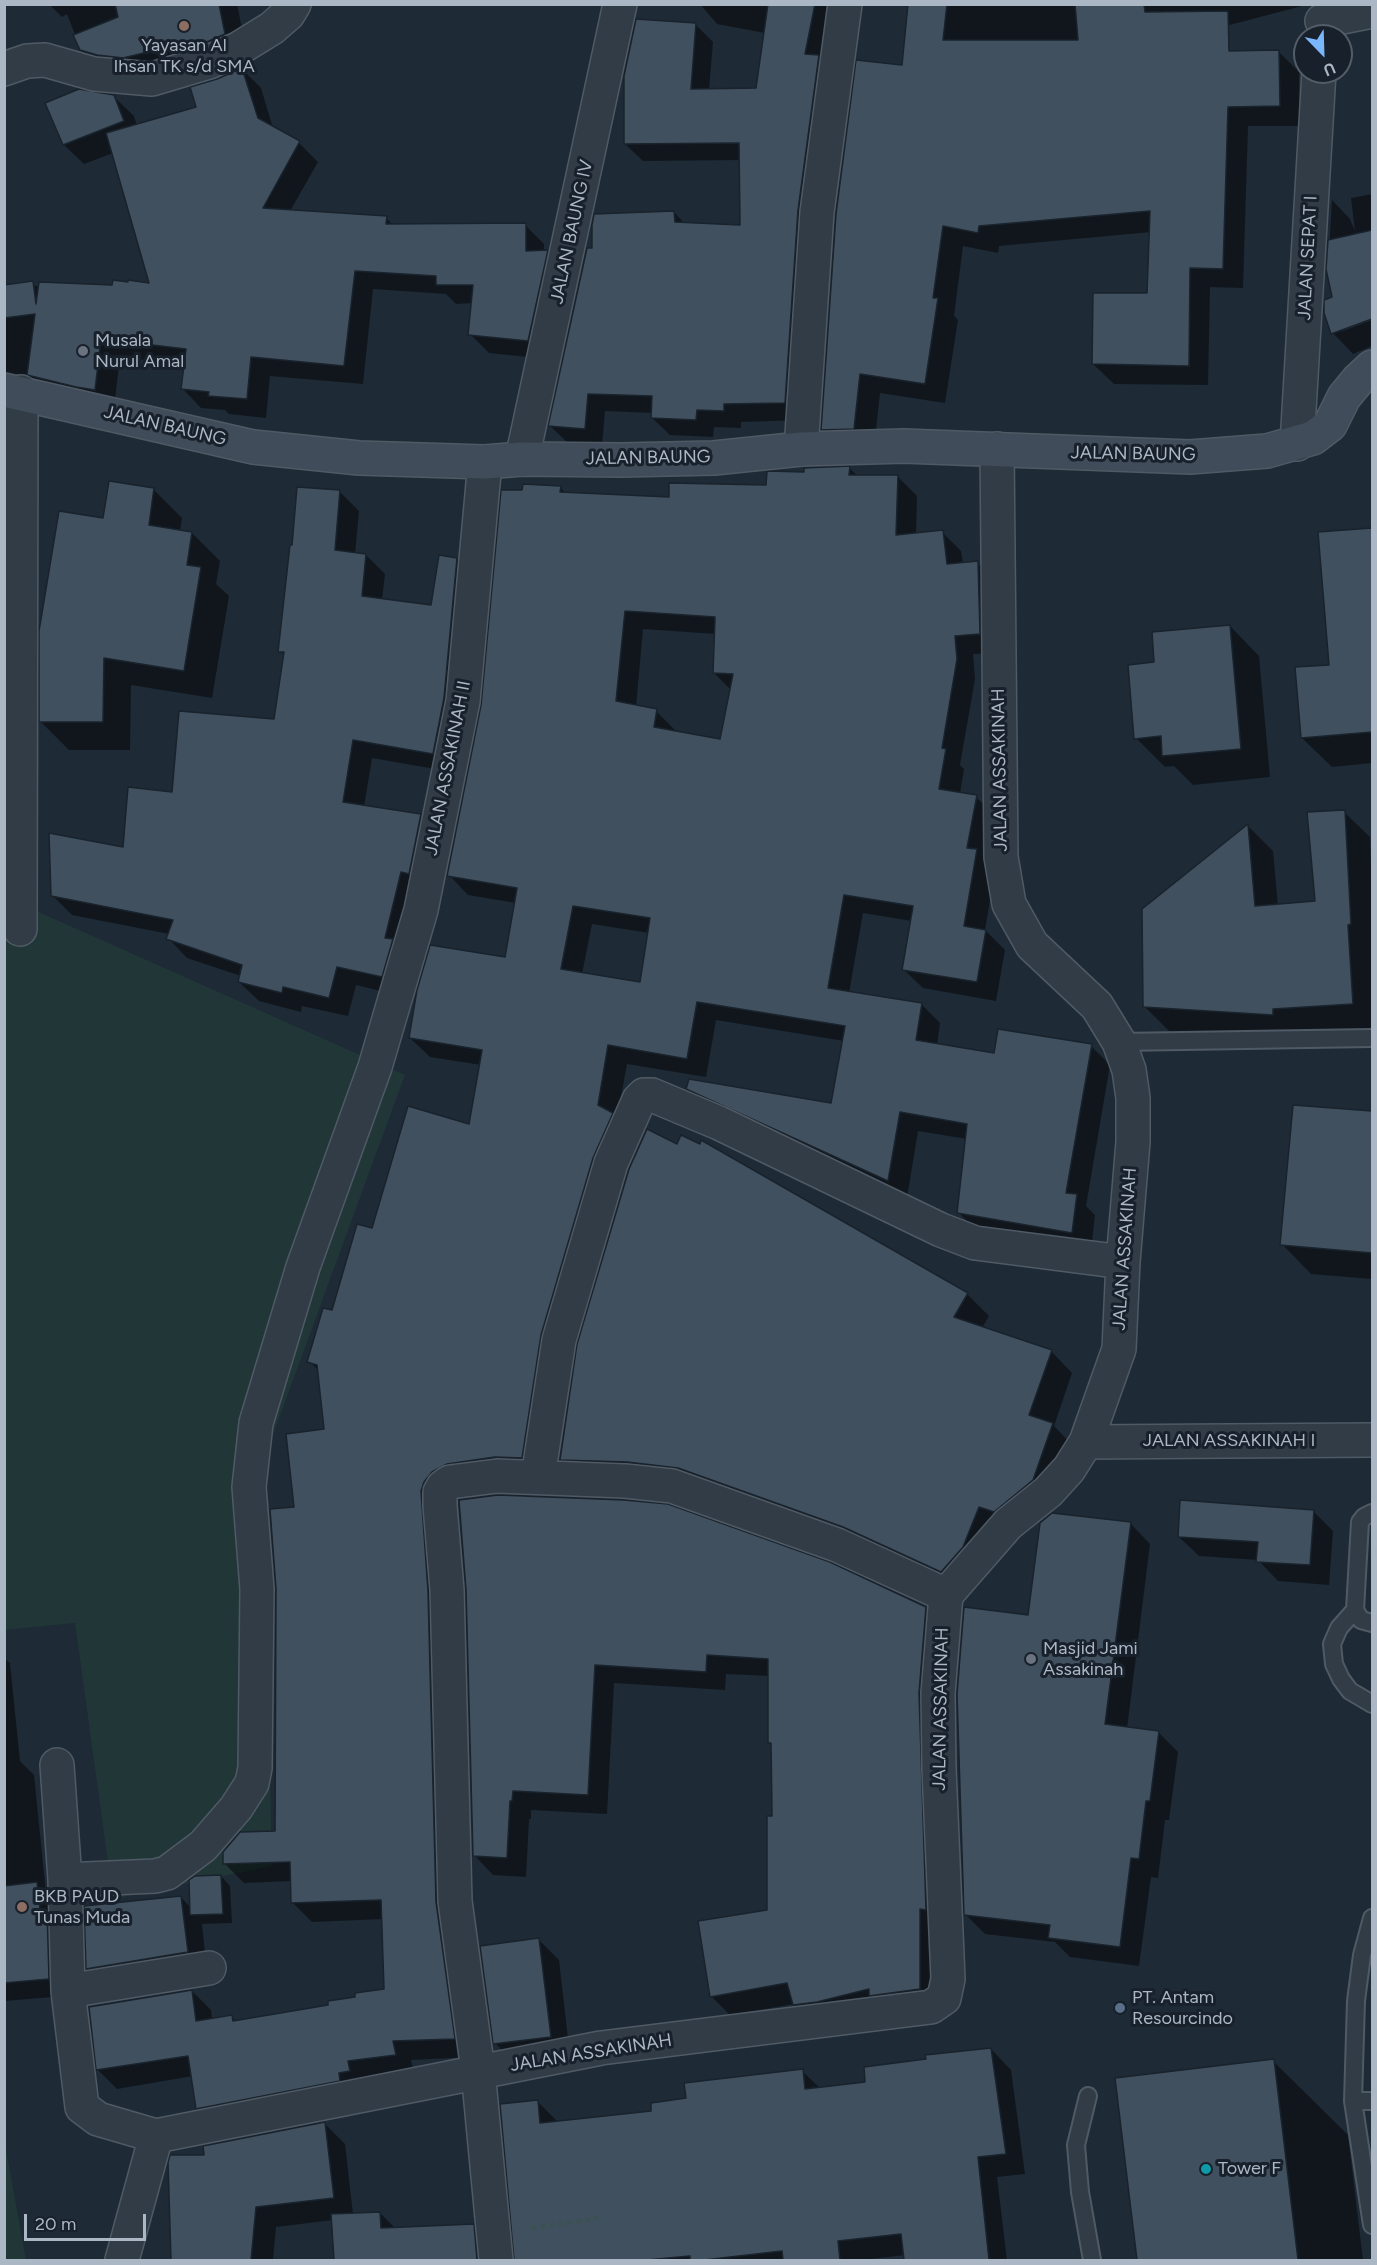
<!DOCTYPE html>
<style>
body{margin:0}
#map{position:relative;width:1377px;height:2265px;overflow:hidden;background:#1e2a36;font-family:Figtree,sans-serif}
canvas{display:block}
.frame{position:absolute;inset:0;border:6px solid #abb7c4;pointer-events:none}
.north{position:absolute;left:1293px;top:24px;width:60px;height:60px;box-sizing:border-box;background:#18212b;border:2px solid #535d68;border-radius:50%;rotate:157deg;font-size:16px;font-weight:700;line-height:24px;text-align:center;color:#abb7c4}
.north::after{content:'';display:block;margin:auto;width:21px;height:27px;background:#7ab6fa;clip-path:polygon(50% 0,100% 100%,50% 72%,0 100%)}
.scale{position:absolute;left:24px;top:2214px;width:122px;height:27px;box-sizing:border-box;border:3px solid #abb7c4;border-top:0;padding-left:8px;font-size:18px;line-height:21px;white-space:nowrap;color:#abb7c4;-webkit-text-stroke:4px #18212b;paint-order:stroke}
</style>
<div id="map">
<canvas width="1377" height="2265"></canvas>
<div class="frame"></div>
<div class="north">U</div>
<div class="scale">20 m</div>
</div>
<script>
const context = document.querySelector('canvas').getContext('2d');
context.lineJoin = 'round';
function fillPath(path, color) {
  context.fillStyle = color;
  context.fill(path, 'evenodd');
}
function toPath(rows) {
  const path = new Path2D();
  for (const r of rows) {
    path.moveTo(r[0], r[1]);
    for (let i = 2; i < r.length; i += 2) path.lineTo(r[i], r[i + 1]);
  }
  return path;
}
function strokePath(path, color, width, dash) {
  context.strokeStyle = color;
  context.lineWidth = width;
  context.lineCap = dash ? 'butt' : 'round';
  context.setLineDash(dash || []);
  context.stroke(path);
}
function drawText(font, color, halo, rows, align = 'center') {
  context.font = font + ' Figtree,sans-serif';
  context.lineWidth = 6;
  context.setLineDash([]);
  context.textBaseline = 'middle';
  context.strokeStyle = halo;
  context.fillStyle = color;
  for (const [text, x, y, turn = 0] of rows) {
    context.save();
    context.translate(x, y);
    context.rotate((+turn || 0) * Math.PI / 180);
    context.textAlign = isNaN(turn) ? turn : align;
    if (halo) context.strokeText(text, 0, 0);
    context.fillText(text, 0, 0);
    context.restore();
  }
}
fillPath(toPath([
 [4,690,32,909,405,1075,263,1462,272,1866,113,1899,75,1623,5,1630],
 [4,2143,5,2143,26,2260,5,2260]
]), '#203637');
fillPath(toPath([
 [49,4,237,4,248,58,105,74,81,50,67,14,62,17],
 [700,4,836,4,803,420,741,422,741,428,714,427,713,437,670,435,652,418,653,413,605,411,602,446,568,443,550,426,594,249,674,212,685,224,742,227,740,160,643,161,625,144,695,24,713,42,709,90,757,90,765,33,717,24],
 [910,4,1310,4,1118,54,1279,52,1299,72,1299,126,1248,126,1243,288,1210,287,1208,385,1114,384,1093,364,1149,295,1151,232,999,246,998,253,963,246,954,316,958,320,945,403,880,393,874,448,843,449,823,429,903,67],
 [242,69,261,88,273,128,299,143,318,162,290,211,386,218,393,225,525,225,544,244,544,252,547,252,566,271,547,359,489,353,470,334,473,303,456,304,446,294,373,289,363,384,270,376,266,418,229,414,225,410,201,408,182,388,185,365,120,357,114,408,4,402,4,286,32,283,35,286,151,284,113,153,84,164,64,145,113,96,134,116,137,126,198,108,217,81],
 [1372,194,1372,317,1343,328,1343,331,1372,320,1372,346,1353,354,1333,333,1334,298,1328,269,1332,200,1350,219,1355,231,1351,198],
 [849,468,858,476,898,477,917,496,916,535,942,532,961,551,963,564,977,563,996,582,999,653,973,654,975,679,960,765,964,769,960,794,976,797,995,816,995,870,985,930,1005,950,996,1001,923,988,903,969,912,921,863,913,849,993,921,1004,940,1023,937,1045,995,1055,1091,1046,1110,1065,1086,1206,1095,1215,1091,1251,978,1232,959,1213,967,1139,918,1131,907,1198,707,1108,688,1089,832,1105,844,1041,716,1020,706,1077,627,1064,617,1119,612,1177,541,1477,451,1491,473,2057,411,2060,414,2074,217,2127,198,2108,193,2076,117,2089,98,2070,90,2008,192,1991,211,2010,212,2020,232,2017,237,2022,330,2006,386,1990,383,1919,312,1922,293,1903,292,1881,244,1883,225,1864,276,1832,296,1508,326,1431,320,1372,309,1361,373,1230,470,1126,481,1065,430,1057,410,1038,507,959,516,903,468,895,449,875,524,492,560,487,566,494,670,499,767,487,805,474],
 [643,629,716,634,714,673,731,690,722,741,675,732,675,730,656,711,636,707],
 [592,924,649,933,641,984,582,974],
 [154,490,182,518,180,531,192,533,220,561,216,584,229,596,212,698,131,685,130,750,69,750,41,722,104,520],
 [340,492,359,511,355,554,366,555,385,574,382,600,433,607,457,559,476,578,452,772,372,758,364,807,420,816,440,835,401,996,356,985,348,1016,302,1006,301,1012,259,1001,239,982,241,976,187,958,168,938,169,934,72,915,52,895,124,849,174,793,276,721,285,656,280,651],
 [1372,529,1372,763,1332,767,1302,738,1330,666,1319,534],
 [1230,626,1259,656,1270,777,1193,785,1174,766,1165,767,1136,738,1156,664],
 [1344,812,1370,837,1372,893,1372,1029,1298,1033,1298,1040,1170,1032,1144,1006,1248,826,1273,851,1278,906,1317,902],
 [1294,1106,1372,1113,1372,1279,1311,1274,1282,1244],
 [702,1142,967,1294,989,1316,982,1328,1051,1351,1072,1373,1054,1426,1073,1446,963,1593,867,1549,583,1481,561,1459,677,1146,701,1147],
 [1313,1511,1333,1531,1329,1585,1278,1581,1258,1560,1199,1556,1179,1537],
 [1131,1524,1150,1544,1127,1729,1158,1732,1178,1752,1169,1820,1165,1820,1158,1878,1151,1877,1139,1966,1070,1957,1055,1942,985,1934,965,1914,1029,1617],
 [467,1589,925,1608,945,1627,939,2008,813,2024,794,2004,730,2015,711,1996,768,1911,773,1817,772,1745,769,1742,769,1676,726,1674,725,1690,614,1683,607,1814,531,1810,531,1819,529,1819,526,1877,493,1875,474,1855],
 [4,1658,10,1663,20,1761,34,1775,46,1893,54,1901,66,1996,4,2001],
 [221,1876,230,1886,232,1923,202,1924,207,1972,107,1988,88,1968,181,1897,191,1908],
 [539,1940,559,1960,570,2056,515,2063,495,2043],
 [991,2049,1011,2070,1025,2174,997,2177,1007,2260,905,2260,905,2255,862,2260,516,2260,537,2101,558,2122,653,2112,687,2100,802,2071,820,2088,867,2083],
 [1273,2061,1348,2135,1363,2260,1138,2260,1117,2080],
 [324,2123,345,2144,353,2214,380,2213,396,2229,473,2225,493,2246,495,2260,335,2260,333,2220,276,2227,273,2260,172,2260,170,2162,206,2156]
]), '#0007');
const building = toPath([
 [115,4,219,4,225,34,202,44,179,51,177,45,123,58,97,55,80,50,73,35,118,17,115,4],
 [768,4,815,4,805,54,819,55,798,210,785,403,724,404,724,411,697,410,696,420,651,418,652,396,588,394,585,429,548,426,587,248,592,248,592,225,594,214,674,211,675,222,740,225,739,143,624,144,624,76,636,19,696,23,691,89,756,88,768,4],
 [908,4,947,4,943,40,1078,40,1075,4,1144,4,1145,12,1228,11,1229,51,1279,50,1280,106,1228,107,1223,269,1190,268,1189,366,1092,364,1093,293,1147,293,1150,211,979,226,978,233,943,226,933,298,938,298,925,384,860,374,854,429,821,430,836,214,856,60,902,65,908,4],
 [242,68,258,118,300,141,263,208,387,216,386,224,526,223,526,251,548,250,528,341,468,335,473,285,436,285,436,276,355,271,344,366,251,357,247,399,208,396,209,392,181,389,186,349,101,339,95,390,76,387,27,375,35,314,4,318,4,285,33,281,36,304,39,282,112,285,113,280,128,282,128,280,149,283,106,133,196,107,190,87,217,79,242,68],
 [79,89,114,95,124,121,63,145,45,103,79,89],
 [1372,230,1372,319,1331,334,1324,313,1324,300,1332,297,1326,269,1328,240,1372,230],
 [850,466,849,475,898,475,896,535,943,530,947,564,978,561,980,634,955,636,957,659,942,748,946,749,939,789,977,795,967,848,977,849,964,926,986,930,977,982,902,970,913,906,844,895,828,988,922,1003,916,1040,994,1053,998,1029,1092,1044,1066,1193,1077,1194,1072,1233,957,1213,967,1124,900,1112,888,1181,686,1089,689,1079,831,1103,845,1026,697,1002,687,1059,608,1045,598,1105,613,1113,593,1158,541,1335,522,1458,495,1457,447,1464,432,1472,424,1482,421,1491,428,1591,436,1902,455,2039,393,2041,396,2055,348,2061,350,2071,339,2073,340,2081,196,2109,188,2056,96,2070,89,2007,192,1990,196,2021,232,2015,233,2021,328,2005,328,2001,355,1997,355,1993,384,1989,381,1900,291,1903,290,1862,223,1864,223,1852,240,1832,275,1831,276,1589,270,1509,294,1507,286,1434,324,1429,317,1365,307,1362,323,1308,332,1310,357,1224,372,1228,408,1106,469,1124,482,1050,409,1038,417,990,430,945,505,957,517,888,447,876,481,705,501,490,522,490,523,484,561,486,560,492,669,497,669,483,766,485,767,471,804,472,804,468,850,466],
 [625,611,715,617,713,673,733,674,720,739,654,727,657,709,616,701,625,611],
 [573,906,650,918,640,982,561,969,573,906],
 [109,481,154,488,149,525,192,532,187,565,201,567,184,671,104,658,103,722,39,722,39,631,59,511,103,518,109,481],
 [297,487,340,490,335,550,366,554,362,596,431,605,439,555,457,558,444,698,433,754,353,740,343,802,421,814,409,874,401,872,385,938,393,939,382,977,337,967,329,998,283,987,282,993,238,982,242,965,166,939,173,920,51,896,49,833,123,847,128,787,172,792,179,711,274,719,284,652,278,652,290,545,292,545,297,487],
 [1372,528,1372,732,1301,738,1295,667,1329,665,1318,532,1372,528],
 [1230,625,1241,749,1162,756,1161,736,1134,739,1128,665,1154,662,1152,632,1230,625],
 [1345,810,1351,924,1348,925,1353,1004,1273,1009,1273,1015,1143,1007,1142,909,1248,824,1255,906,1315,901,1307,812,1345,810],
 [1293,1105,1372,1111,1372,1253,1280,1245,1293,1105],
 [647,1129,677,1144,681,1135,700,1144,701,1140,968,1293,954,1317,1052,1350,1029,1415,1053,1423,1033,1480,994,1512,979,1507,963,1547,941,1572,843,1527,678,1468,627,1462,560,1460,577,1344,629,1169,647,1129],
 [498,1495,624,1500,668,1504,830,1562,926,1607,919,1693,926,1910,920,1909,920,1989,869,1996,869,1989,817,2002,793,2005,787,1983,710,1997,698,1921,767,1910,767,1816,772,1816,771,1743,768,1743,768,1659,707,1655,706,1672,595,1665,588,1795,513,1791,512,1801,510,1801,507,1858,473,1856,466,1590,459,1500,498,1495],
 [1180,1500,1314,1510,1310,1565,1256,1562,1258,1542,1178,1537,1180,1500],
 [1052,1513,1131,1522,1105,1724,1159,1731,1150,1801,1146,1801,1139,1859,1131,1858,1120,1947,1048,1938,1050,1925,964,1915,957,1694,964,1607,1028,1615,1040,1523,1052,1513],
 [221,1875,223,1914,190,1915,189,1880,195,1876,221,1875],
 [37,1882,40,1910,47,1910,49,1979,4,1983,4,1886,37,1882],
 [181,1896,188,1952,86,1969,84,1906,181,1896],
 [539,1938,551,2037,493,2044,480,1946,539,1938],
 [991,2048,1006,2154,978,2157,989,2260,904,2260,901,2234,838,2241,840,2260,783,2260,782,2251,704,2260,690,2260,690,2256,647,2260,514,2260,500,2104,538,2100,540,2123,651,2111,651,2103,686,2098,684,2083,803,2069,805,2089,865,2082,864,2067,926,2059,925,2055,991,2048],
 [1274,2059,1298,2260,1137,2260,1115,2078,1274,2059],
 [325,2122,334,2198,256,2207,251,2260,171,2260,168,2162,170,2155,204,2155,203,2146,325,2122],
 [380,2212,381,2228,474,2224,477,2260,334,2260,331,2214,380,2212]
]);
fillPath(building, '#41505e');
strokePath(building, '#19232d', 1.5);
const lane = toPath([
 [1119,1042,1372,1038],
 [1372,1513,1364,1517,1360,1522,1355,1610,1361,1620,1372,1623],
 [1355,1610,1339,1628,1332,1644,1334,1664,1341,1679,1350,1691,1372,1704],
 [1372,1918,1362,1955,1356,2001,1353,2101,1372,2225],
 [1088,2096,1076,2145,1080,2192,1092,2260],
 [1353,2101,1372,2101]
]);
const street = toPath([
 [1322,21,1372,11],
 [4,69,27,61,45,60,94,74,152,79,209,62,238,49,272,28,288,14,294,4],
 [1297,444,1319,72],
 [801,449,817,212,845,4],
 [522,459,620,4],
 [20,929,21,392],
 [1086,1442,1372,1440],
 [538,1477,559,1340,611,1163,639,1100,644,1095,652,1095,719,1123,941,1230,975,1243,1123,1262],
 [57,1765,65,1880,68,1991,82,2107,98,2119,156,2136,601,2048,931,2007,944,1998,948,1979,939,1769,938,1693,946,1595,1008,1524,1048,1492,1069,1469,1086,1442,1119,1349,1123,1262,1133,1142,1133,1098,1129,1070,1119,1042,1097,1006,1032,945,1009,904,1001,857,997,449],
 [65,1880,155,1876,167,1873,203,1846,236,1808,252,1783,255,1768,257,1589,249,1487,256,1423,303,1267,375,1067,421,910,463,701,485,462],
 [68,1991,209,1968],
 [122,2260,156,2136],
 [496,2260,478,2071,455,1901,447,1590,440,1506,440,1492,443,1487,450,1482,497,1476,625,1481,672,1486,837,1545,946,1595]
]);
const secondary = toPath([
 [4,390,253,447,359,458,485,462,522,459,622,460,714,458,801,449,904,446,1190,457,1267,451,1313,438,1330,425,1344,397,1358,380,1372,367]
]);
strokePath(lane, '#4f5a65', 20);
strokePath(street, '#4f5a65', 36);
strokePath(secondary, '#4f5a65', 36);
strokePath(toPath([
 [532,2228,599,2218]
]), '#3b5252', 4, [4.5, 4.5]);
strokePath(lane, '#323c47', 16);
strokePath(street, '#323c47', 33);
strokePath(secondary, '#404c5a', 33);
for (const [x, y, r, color] of [
 [184,26,6,"#8d6e63"],
 [83,351,6,"#6b7280"],
 [1031,1659,6,"#6b7280"],
 [22,1907,6,"#8d6e63"],
 [1120,2008,6,"#5c6f8a"],
 [1206,2169,6,"#0f9aa8"]
]) {
  const dot = new Path2D();
  dot.arc(x, y, r, 0, 2 * Math.PI);
  context.fillStyle = color;
  context.fill(dot);
  strokePath(dot, '#18212b', 2);
}
drawText('18px', '#abb7c4', '#18212b', [
 ["Yayasan Al",184,46,"center"],
 ["Ihsan TK s/d SMA",184,67,"center"],
 ["Musala",95,341],
 ["Nurul Amal",95,362],
 ["Masjid Jami",1043,1649],
 ["Assakinah",1043,1670],
 ["BKB PAUD",34,1897],
 ["Tunas Muda",34,1918],
 ["PT. Antam",1132,1998],
 ["Resourcindo",1132,2019],
 ["Tower F",1218,2169]
], 'left');
drawText('18px', '#abb7c4', '#18212b', [
 ["JALAN BAUNG IV",572,232,-78],
 ["JALAN SEPAT I",1308,258,-87],
 ["JALAN BAUNG",165,426,13],
 ["JALAN BAUNG",1133,454,1],
 ["JALAN BAUNG",648,458,-1],
 ["JALAN ASSAKINAH II",448,768,-79],
 ["JALAN ASSAKINAH",1000,770,-91],
 ["JALAN ASSAKINAH",1125,1249,-86],
 ["JALAN ASSAKINAH I",1229,1441],
 ["JALAN ASSAKINAH",941,1709,-89],
 ["JALAN ASSAKINAH",591,2053,-9]
]);
</script>
